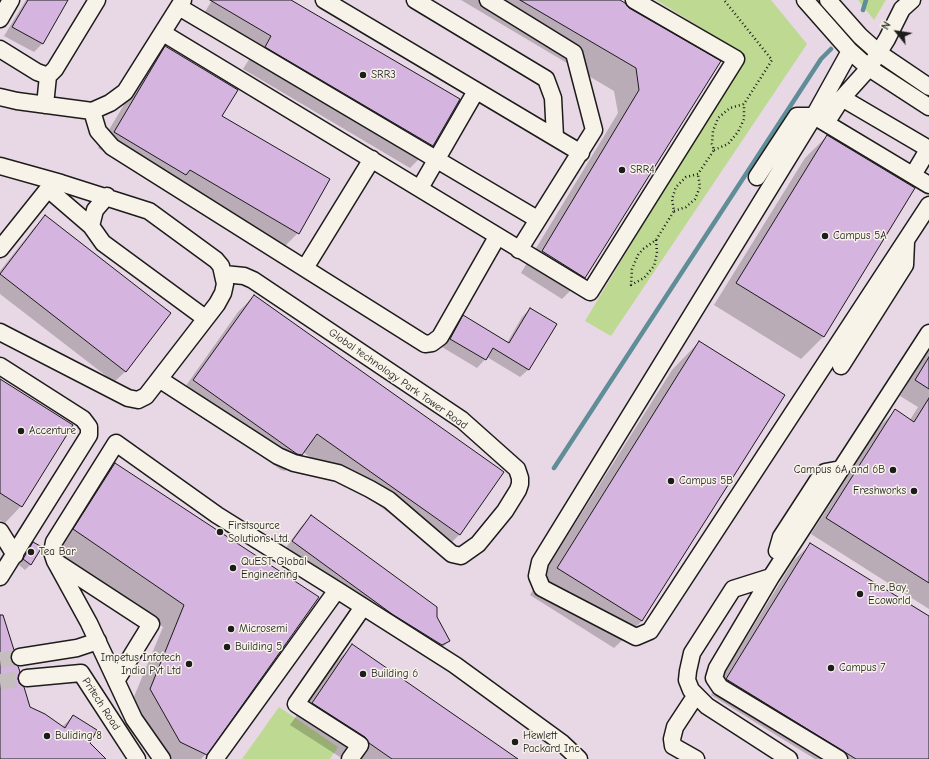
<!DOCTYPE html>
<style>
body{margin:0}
#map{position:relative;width:929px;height:759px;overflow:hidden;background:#f0e6e6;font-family:"Comic Neue",sans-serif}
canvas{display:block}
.north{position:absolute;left:877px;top:12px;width:40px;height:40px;-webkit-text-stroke:3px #f7f3e8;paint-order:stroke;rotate:300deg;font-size:11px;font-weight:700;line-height:16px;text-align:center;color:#1c1c1c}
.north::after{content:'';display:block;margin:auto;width:14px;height:18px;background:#1c1c1c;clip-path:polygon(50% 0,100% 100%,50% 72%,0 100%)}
</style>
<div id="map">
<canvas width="929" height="759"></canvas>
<div class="north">N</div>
</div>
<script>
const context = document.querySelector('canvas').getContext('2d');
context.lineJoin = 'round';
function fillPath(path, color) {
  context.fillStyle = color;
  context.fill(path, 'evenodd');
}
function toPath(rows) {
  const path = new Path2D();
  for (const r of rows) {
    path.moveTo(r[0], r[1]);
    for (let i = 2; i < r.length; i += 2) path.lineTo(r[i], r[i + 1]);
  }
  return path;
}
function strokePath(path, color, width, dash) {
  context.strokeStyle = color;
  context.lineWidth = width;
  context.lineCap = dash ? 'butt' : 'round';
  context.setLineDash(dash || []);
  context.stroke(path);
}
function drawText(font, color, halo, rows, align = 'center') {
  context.font = font + ' "Comic Neue",sans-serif';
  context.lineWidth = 3;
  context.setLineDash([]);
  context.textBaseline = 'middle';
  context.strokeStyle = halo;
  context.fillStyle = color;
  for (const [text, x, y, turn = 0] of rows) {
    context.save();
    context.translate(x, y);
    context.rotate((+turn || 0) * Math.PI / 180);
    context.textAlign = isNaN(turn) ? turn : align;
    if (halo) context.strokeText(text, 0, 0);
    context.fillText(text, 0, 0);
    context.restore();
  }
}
fillPath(toPath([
 [0,0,858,0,874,19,886,0,929,0,929,759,0,759]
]), '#e8d7e4');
fillPath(toPath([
 [656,0,771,0,807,44,611,336,585,321,745,55],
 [858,0,886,0,874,20],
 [279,707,338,747,330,759,242,759]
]), '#beda92');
fillPath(toPath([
 [26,0,67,0,42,44,34,52,4,36],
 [212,0,291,0,459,99,432,146,410,168,243,69,250,58,196,27],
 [461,0,618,0,629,9,720,62,584,277,562,299,521,273,618,113,614,91],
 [166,47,221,116,298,233,282,249,169,191,98,148,149,63],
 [827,136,914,189,823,337,801,359,714,305,805,158],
 [45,217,126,371,114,382,0,294,0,271,34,228],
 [254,296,503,473,459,535,443,551,303,452,285,471,281,470,178,397,238,312],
 [530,309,529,369,520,377,487,357,477,368,442,347,455,325,464,316,507,343,522,317],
 [699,342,642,621,614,648,530,595,672,370],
 [929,349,929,609,811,534,879,427,895,411,910,420,918,407,900,396],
 [0,381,72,426,21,506,5,523,0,520],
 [115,464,318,597,206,754,201,759,155,759,128,711,163,627,52,552,93,486],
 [311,516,436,617,449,641,438,652,282,553,300,528],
 [33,544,31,564,25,570,19,565,28,549],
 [810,545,929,617,929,759,815,759,711,695,794,560],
 [0,636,10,654,10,659,17,679,30,708,62,727,73,716,88,743,104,759,0,759],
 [352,646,516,759,343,759,290,725,330,668]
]), '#0003');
strokePath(toPath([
 [863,10,866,0],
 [554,468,761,151,821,59,831,49]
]), '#5f8d98', 4.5);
const building = toPath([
 [28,0,68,0,43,44,12,27,28,0],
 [210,0,291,0,460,99,433,146,265,47,271,36,210,0],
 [520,0,620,0,625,3,629,8,721,61,585,278,542,251,639,90,636,68,520,0],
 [165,46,238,90,222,116,330,179,299,234,190,170,186,175,114,132,165,46],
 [827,135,915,188,824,337,736,283,827,135],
 [45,215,171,313,126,372,0,274,45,215],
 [254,295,504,472,460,535,317,434,302,455,297,454,193,380,254,295],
 [530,308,557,324,529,370,493,348,486,360,450,339,463,315,509,343,530,308],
 [699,341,785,395,642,621,557,568,699,341],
 [929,357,929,389,915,380,929,357],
 [0,379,73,425,22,507,0,493,0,379],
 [929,398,929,583,826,518,895,409,914,422,929,398],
 [115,463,319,597,207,755,180,742,150,689,184,605,73,529,115,463],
 [311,515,437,607,437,617,450,641,442,645,392,614,292,541,311,515],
 [33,542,42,547,31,565,23,559,33,542],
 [810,543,929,616,929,759,856,759,726,679,810,543],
 [0,615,3,615,14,650,11,654,11,659,13,663,18,666,20,672,18,679,20,684,24,687,30,707,45,714,65,728,73,715,97,730,90,743,106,759,0,759,0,615],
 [352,644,518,759,392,759,369,743,365,737,312,703,352,644]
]);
fillPath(building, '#d5b4e0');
strokePath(building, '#1c1c1c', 1);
strokePath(toPath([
 [0,660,20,657],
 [0,682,27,678]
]), '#c6bebe', 16, [16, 8]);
const minor = toPath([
 [324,0,581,153],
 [415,0,546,79,553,98,555,137],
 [488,0,574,53,594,130,519,250],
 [805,0,850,51,869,68,929,107],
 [828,0,860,36,879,53,929,87],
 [179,7,537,219],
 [0,19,11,0],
 [163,33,590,292,736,59,634,0],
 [0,49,37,72,48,76,55,69,97,0],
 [850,51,814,116,540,562,537,576,542,588,636,637,650,631,929,205],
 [0,97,17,101,92,111,110,103,125,92,183,0],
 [842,98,929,149],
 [45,105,48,76],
 [92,111,98,131,112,147,425,344,432,343,440,337,497,237],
 [826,123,842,98,869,68,887,39,902,9,912,0],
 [0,166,61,183,149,211,216,260,221,266,225,284,223,293,217,304,146,396,138,400,128,398,0,332],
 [913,175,929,148],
 [757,177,797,116,814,116,929,185],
 [420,188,476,91],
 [48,189,91,226],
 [107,196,95,210,91,226,103,243,205,318],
 [0,249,48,189,61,183],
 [305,268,372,159],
 [0,366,83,419,89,427,89,435,0,577],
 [841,366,905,265,906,242],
 [159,379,278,456,294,463,338,473,370,489,389,500,452,554,461,556,478,544,505,511,518,490,520,484,520,478,517,469,462,420,253,280,244,276,224,274],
 [0,531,15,555],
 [777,551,781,537,818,480,825,472,841,469],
 [56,562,151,624,116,681],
 [771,577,733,589,692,653,688,671,687,680,691,690,707,706,789,759],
 [20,657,77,648,98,641],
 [27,678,81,673,137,759],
 [696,695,675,727,672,739,673,746,696,759],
 [162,759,134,719,89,623,55,561,52,552,54,542,116,443,217,515,337,590],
 [215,759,337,590,455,665,562,743,579,759],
 [350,759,360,745,296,704,363,607],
 [839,759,720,687,714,678,717,668,771,577,929,333]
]);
strokePath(minor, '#1c1c1c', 19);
strokePath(toPath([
 [714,150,728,144,738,132,744,119,744,104],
 [674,211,686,207,695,199,700,187,698,174],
 [656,240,657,253,654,266,644,278,631,285,632,269,638,255,643,249,656,240,674,211,672,199,676,187,686,177,698,174,714,150,712,144,713,131,718,118,730,108,744,104,772,60,724,0]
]), '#1c1c1c', 2.5, [1, 3]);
strokePath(minor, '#f7f3e8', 16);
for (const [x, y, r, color] of [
 [363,75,4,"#1c1c1c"],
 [622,170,4,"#1c1c1c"],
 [825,236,4,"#1c1c1c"],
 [21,431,4,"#1c1c1c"],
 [893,470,4,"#1c1c1c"],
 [671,481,4,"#1c1c1c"],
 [914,491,4,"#1c1c1c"],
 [220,532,4,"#1c1c1c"],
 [31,552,4,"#1c1c1c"],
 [233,568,4,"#1c1c1c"],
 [860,594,4,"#1c1c1c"],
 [231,629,4,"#1c1c1c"],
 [227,647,4,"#1c1c1c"],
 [189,664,4,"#1c1c1c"],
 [831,668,4,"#1c1c1c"],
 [363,674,4,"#1c1c1c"],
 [47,736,4,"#1c1c1c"],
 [515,742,4,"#1c1c1c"]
]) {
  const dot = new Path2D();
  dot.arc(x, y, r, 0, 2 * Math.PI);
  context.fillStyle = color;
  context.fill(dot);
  strokePath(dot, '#f7f3e8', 1.5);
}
drawText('11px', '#1c1c1c', '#f7f3e8', [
 ["SRR3",371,75],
 ["SRR4",630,170],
 ["Campus 5A",833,236],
 ["Accenture",29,431],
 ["Campus 6A and 6B",885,470,"right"],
 ["Campus 5B",679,481],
 ["Freshworks",906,491,"right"],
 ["Firstsource",228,526],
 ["Solutions Ltd.",228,539],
 ["Tea Bar",39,552],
 ["QuEST Global",241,562],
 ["Engineering",241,575],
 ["The Bay,",868,588],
 ["Ecoworld",868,601],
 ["Microsemi",239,629],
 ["Building 5",235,647],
 ["Impetus Infotech",181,658,"right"],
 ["India Pvt Ltd",181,671,"right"],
 ["Campus 7",839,668],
 ["Building 6",371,674],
 ["Buliding 8",55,736],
 ["Hewlett",523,736],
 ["Packard Inc",523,749]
], 'left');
drawText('11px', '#1c1c1c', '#f7f3e8', [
 ["Global technology Park Tower Road",398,379,35],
 ["Pritech Road",101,704,57]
]);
</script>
